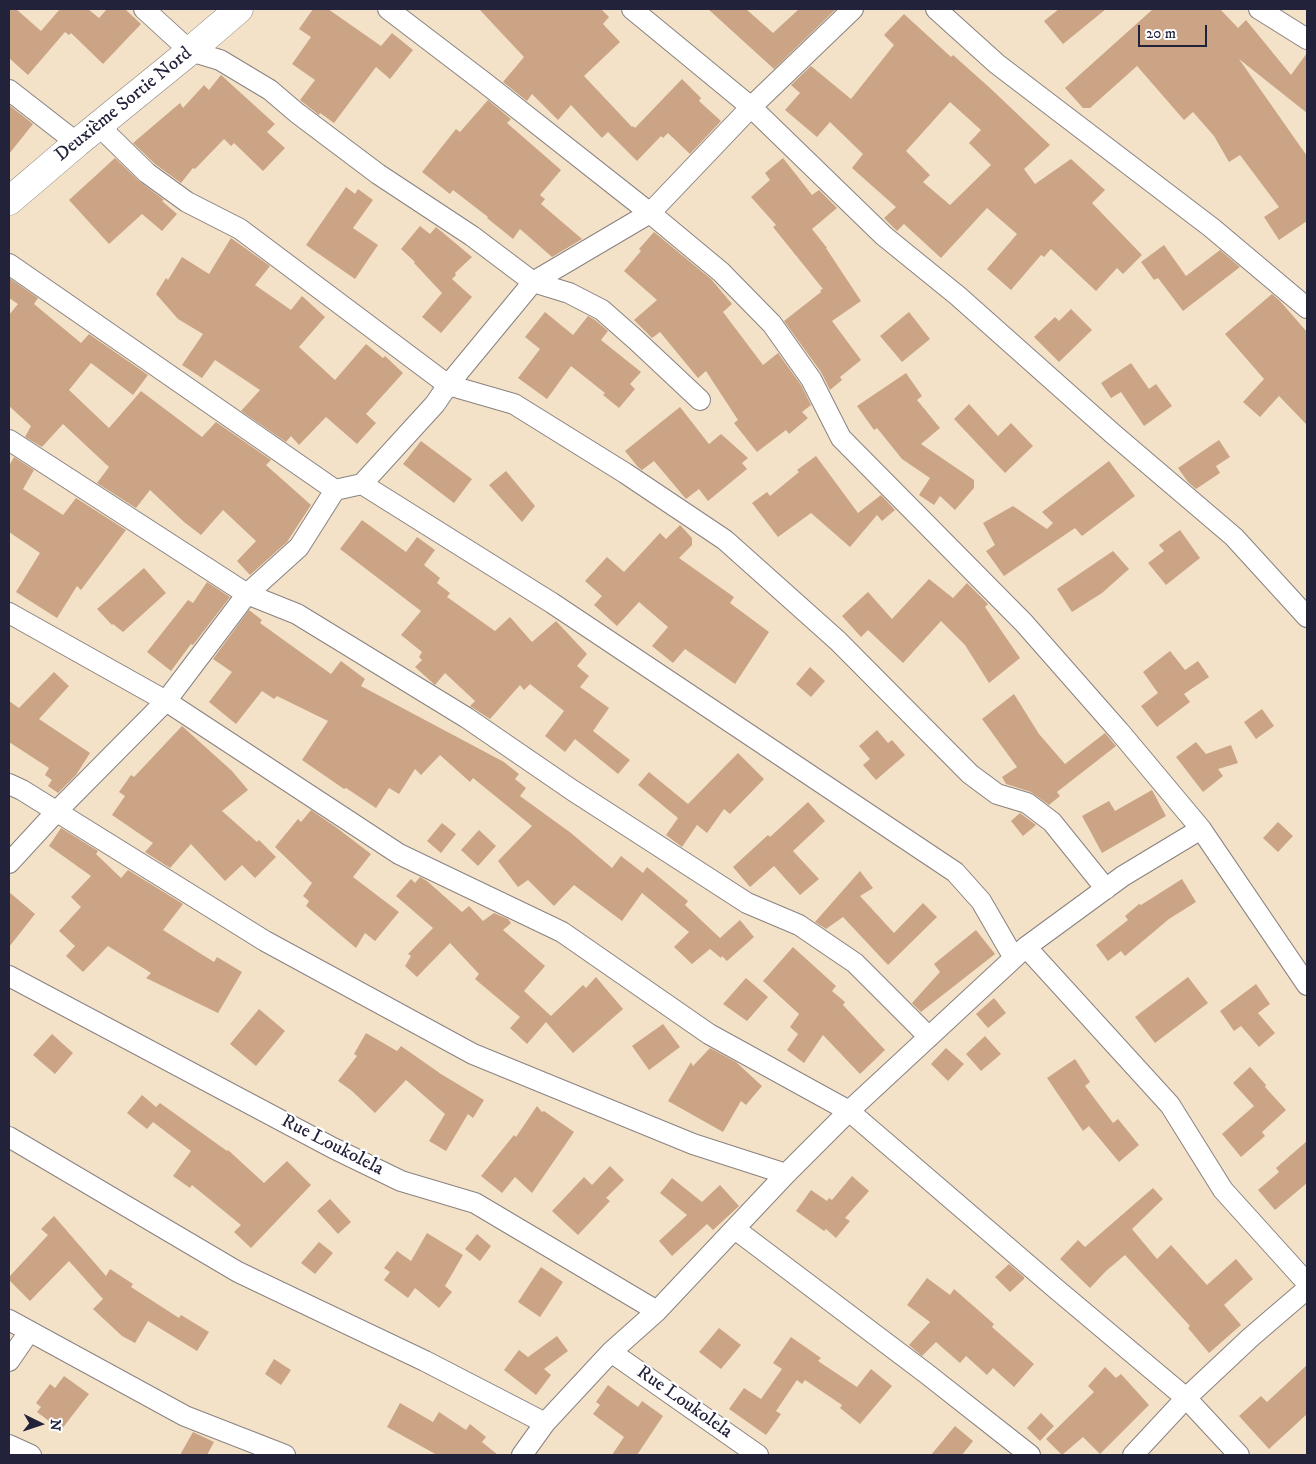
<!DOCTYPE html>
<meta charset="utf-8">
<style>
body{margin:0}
#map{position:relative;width:1316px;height:1464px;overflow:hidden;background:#f3e2c7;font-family:"IM FELL DW Pica",serif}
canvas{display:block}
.frame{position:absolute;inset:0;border:10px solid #22223b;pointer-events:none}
.north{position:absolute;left:15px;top:1399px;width:50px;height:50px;-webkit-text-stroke:4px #fff;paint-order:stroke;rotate:94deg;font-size:14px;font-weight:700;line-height:20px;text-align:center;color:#22223b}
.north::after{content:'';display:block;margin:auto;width:18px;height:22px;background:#22223b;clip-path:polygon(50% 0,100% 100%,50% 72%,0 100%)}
.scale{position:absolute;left:1138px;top:25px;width:69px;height:22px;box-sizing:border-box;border:2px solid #22223b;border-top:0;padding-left:6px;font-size:15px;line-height:18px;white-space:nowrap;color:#22223b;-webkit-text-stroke:4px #fff;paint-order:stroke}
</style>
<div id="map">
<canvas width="1316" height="1464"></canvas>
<div class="frame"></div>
<div class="north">N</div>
<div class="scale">20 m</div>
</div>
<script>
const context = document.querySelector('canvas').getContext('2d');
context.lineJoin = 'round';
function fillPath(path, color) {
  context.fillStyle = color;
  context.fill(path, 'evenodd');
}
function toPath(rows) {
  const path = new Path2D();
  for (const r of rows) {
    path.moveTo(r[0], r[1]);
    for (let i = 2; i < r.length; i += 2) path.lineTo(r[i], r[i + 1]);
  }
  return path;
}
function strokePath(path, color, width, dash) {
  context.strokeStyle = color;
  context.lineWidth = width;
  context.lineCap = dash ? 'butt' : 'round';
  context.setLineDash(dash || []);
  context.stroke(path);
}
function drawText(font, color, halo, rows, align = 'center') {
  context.font = font + ' "IM FELL DW Pica",serif';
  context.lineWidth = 4.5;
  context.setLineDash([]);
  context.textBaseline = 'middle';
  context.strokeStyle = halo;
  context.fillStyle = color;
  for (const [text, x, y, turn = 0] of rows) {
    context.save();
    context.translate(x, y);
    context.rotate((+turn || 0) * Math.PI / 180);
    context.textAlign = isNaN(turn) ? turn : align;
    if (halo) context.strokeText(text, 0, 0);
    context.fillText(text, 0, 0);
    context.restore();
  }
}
fillPath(toPath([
 [9,9,16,9,41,31,60,9,88,9,99,18,107,9,125,9,141,24,103,64,71,33,69,35,65,32,28,75,9,58],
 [313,9,328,9,381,46,392,33,413,50,390,79,376,67,334,123,320,113,319,115,300,100,315,80,292,64,311,37,299,29],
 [479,9,601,9,609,17,603,24,620,42,584,76,632,127,633,126,635,128,682,79,701,98,699,101,721,121,690,154,668,133,663,138,661,136,637,161,608,132,602,138,571,105,558,120,532,94,527,101,503,82,524,57],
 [708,9,746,9,773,33,799,9,836,9,774,69],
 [1059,9,1106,9,1063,44,1044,21],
 [1153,9,1220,9,1238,28,1246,20,1291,75,1307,53,1307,113,1239,59,1307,156,1307,221,1279,240,1264,217,1279,207,1240,155,1229,162,1214,136,1193,112,1184,120,1137,66,1090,108,1083,108,1065,88],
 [904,14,951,57,953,55,990,88,1050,145,1024,169,1035,184,1071,159,1105,190,1092,203,1142,255,1123,274,1117,268,1096,291,1051,249,1044,257,1041,255,1011,290,987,269,1017,234,987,208,941,258,904,224,897,231,884,218,896,207,852,168,863,154,830,122,817,137,785,110,800,93,791,85,811,66,851,99,894,45,884,35],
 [950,102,981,130,969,143,991,165,950,205,923,182,930,175,906,151],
 [221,75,275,124,267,132,285,148,263,171,234,143,231,146,224,139,195,169,193,168,181,183,155,164,133,143,180,103,183,108,204,85,209,90],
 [488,100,511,119,507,123,561,170,540,195,545,199,541,204,582,239,552,257,520,229,513,239,487,218,488,217,453,190,450,194,422,172,456,129,460,132],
 [9,105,33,124,9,154],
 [115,158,139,181,164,200,162,201,177,214,162,231,142,214,109,244,69,200],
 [783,158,812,195,819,190,837,208,812,229,827,248,826,248,861,301,832,321,861,360,840,377,842,380,830,390,821,372,784,321,821,292,820,290,823,289,773,227,776,225,751,197,770,180,765,173],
 [346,187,355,194,358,189,373,200,353,228,378,245,355,279,306,245],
 [420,226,430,234,436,227,472,257,455,273,456,275,452,279,472,297,441,333,422,317,442,293,414,263,415,262,401,249],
 [654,232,711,279,732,304,723,312,763,365,778,353,801,385,811,405,802,412,808,418,789,434,786,430,757,452,734,423,738,420,706,371,698,378,660,332,652,338,634,320,657,300,624,271,641,251,639,249],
 [231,238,270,266,255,285,291,310,302,296,325,317,299,347,335,380,366,344,383,358,385,356,403,373,366,414,376,423,357,444,326,417,299,445,291,436,286,442,241,411,260,390,215,360,202,378,182,365,203,334,178,319,156,294,166,278,168,280,182,257,209,274],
 [1164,245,1186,276,1220,250,1240,267,1183,311,1158,278,1154,280,1141,262],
 [9,278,38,298,34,304,81,343,89,334,148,375,133,395,91,363,69,390,109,428,141,391,202,437,216,422,271,460,266,465,311,505,287,542,250,575,237,561,256,541,223,510,201,535,184,522,150,490,136,508,97,483,109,467,63,424,42,447,25,437,31,426,9,406,9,315,18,304,9,298],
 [1272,294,1280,301,1307,332,1307,425,1279,396,1260,417,1243,402,1264,379,1225,334],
 [1071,309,1092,330,1059,362,1034,337,1055,317,1059,321],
 [545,312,573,335,588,316,595,320,608,331,601,340,641,372,630,384,635,389,619,408,603,395,605,393,571,366,547,399,518,378,540,349,525,337],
 [909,312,930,339,902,362,880,336],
 [1131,363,1149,389,1156,384,1172,406,1144,426,1121,392,1111,398,1101,383],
 [906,373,922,396,917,400,940,428,921,444,974,480,974,488,955,510,940,496,934,505,919,495,930,478,902,459,877,428,874,430,857,406],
 [969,404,998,436,1011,423,1033,446,1005,473,954,419],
 [680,407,709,444,721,434,748,458,742,463,747,469,708,501,699,489,686,499,654,461,642,470,638,467,625,451],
 [1219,440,1230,457,1216,466,1220,473,1196,489,1188,482,1178,468],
 [421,441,472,479,454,503,403,464],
 [816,456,858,513,881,495,895,510,882,521,877,515,850,547,811,513,778,537,752,503,767,492,770,496,799,472,797,470],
 [14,457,34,470,23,489,63,515,76,498,126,530,81,590,77,586,57,618,16,592,40,553,9,532,9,466],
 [1109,461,1135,496,1082,536,1075,528,1004,576,986,551,995,545,983,523,1013,506,1047,529,1053,523,1042,512],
 [506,471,535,506,522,522,489,485],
 [362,520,406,552,417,537,435,550,424,565,440,578,437,583,450,593,447,597,495,631,510,617,532,642,556,621,587,654,577,666,589,676,580,687,609,708,593,731,630,760,618,774,575,739,565,752,545,736,564,711,530,684,524,690,520,685,490,719,470,706,475,701,445,673,435,685,415,667,422,660,419,657,422,652,401,635,421,611,340,549],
 [680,525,692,538,692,545,679,558,734,597,730,603,769,632,735,684,685,649,673,663,652,646,668,627,639,602,617,626,594,605,602,596,585,581,607,557,624,572,660,533,666,539],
 [1180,530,1200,558,1166,585,1148,563,1164,551,1159,545],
 [1113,551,1129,569,1102,593,1072,612,1057,589],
 [144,568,166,593,123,632,113,624,112,625,97,609],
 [929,579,953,598,967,583,988,604,985,607,1020,658,989,683,965,645,941,621,903,663,868,630,861,637,842,616,868,592,892,619],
 [207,582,230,597,193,645,191,644,171,671,147,652,188,600,193,603],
 [249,610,262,620,260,623,331,674,341,661,365,679,361,686,504,762,519,774,515,779,526,788,520,796,571,833,612,868,621,856,643,873,647,867,688,901,685,905,720,938,740,920,754,937,727,961,722,956,721,958,710,949,692,964,674,947,689,932,642,893,622,921,574,885,554,906,528,880,518,887,498,861,532,826,473,778,470,782,440,755,421,775,415,769,399,794,389,788,376,808,346,788,344,789,302,760,328,721,277,696,274,699,262,691,236,724,209,702,232,672,213,659],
 [1170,651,1185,670,1198,661,1209,677,1184,694,1190,702,1157,727,1141,706,1158,693,1143,672],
 [810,667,825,681,811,697,796,684],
 [54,672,69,686,39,719,90,753,76,775,58,793,48,786,52,780,45,775,49,768,9,742,9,701,19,708],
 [1014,694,1039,734,1065,764,1105,733,1116,746,1057,792,1060,796,1049,805,1031,792,1006,784,1002,777,1017,767,982,719],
 [1262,709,1274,726,1256,739,1244,722],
 [182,726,232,771,248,790,222,811,257,842,259,840,276,857,255,878,242,865,225,881,191,844,170,868,145,852,153,843,112,815,125,796,119,792,131,775,134,777],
 [877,730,888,743,892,740,905,755,876,780,863,765,870,759,859,746],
 [1196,742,1206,754,1231,745,1238,763,1218,769,1223,776,1203,792,1176,757],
 [738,753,764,779,730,814,724,809,707,833,697,825,682,847,666,835,678,818,638,785,649,772,688,804],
 [1152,790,1166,816,1102,853,1082,816,1109,801,1115,811],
 [808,802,825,821,793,851,819,879,800,895,774,866,750,887,733,867,768,835,770,837],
 [311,810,337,828,371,854,353,877,399,912,375,941,365,933,356,948,306,906,309,901,303,896,312,883,275,847,298,819,301,822],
 [1020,813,1036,825,1023,836,1011,821],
 [1278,822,1293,836,1278,852,1263,838],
 [442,823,456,834,441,853,427,841],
 [61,828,98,851,96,854,121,878,128,870,183,904,163,930,214,962,217,957,242,972,218,1013,146,978,151,973,108,946,83,972,66,956,75,946,59,931,81,907,71,897,91,876,49,846],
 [479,830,496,846,478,866,461,850],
 [860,871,873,888,860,896,894,933,923,903,937,917,888,965,843,917,826,929,815,922],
 [420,877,427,881,462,912,469,906,483,921,494,913,508,919,511,923,503,930,545,966,524,991,551,1016,583,985,586,988,596,977,623,1009,573,1053,546,1022,527,1044,510,1028,520,1017,475,979,479,974,450,943,417,977,405,966,411,956,408,954,433,928,396,896,411,879,415,883],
 [1182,879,1196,902,1169,919,1125,956,1121,951,1108,961,1096,945,1128,920,1125,916,1139,904,1141,905],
 [9,892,35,914,9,947],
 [976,930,995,954,921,1012,912,1003,940,972,934,964],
 [793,947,836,986,832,991,845,1002,843,1005,885,1050,860,1074,823,1035,804,1063,787,1050,798,1034,790,1027,799,1014,763,981],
 [1188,977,1208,1003,1155,1043,1135,1017],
 [746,978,768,997,747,1021,723,1004],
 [1256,984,1270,1004,1258,1013,1275,1033,1259,1047,1241,1026,1234,1031,1220,1011],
 [994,998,1006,1013,988,1028,976,1014],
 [259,1009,285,1031,256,1066,230,1044],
 [663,1024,680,1047,649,1070,632,1046],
 [366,1033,397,1051,401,1046,441,1074,484,1100,473,1118,468,1114,446,1151,429,1141,445,1114,406,1080,375,1113,352,1091,338,1081,357,1056,354,1054],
 [52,1034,73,1053,55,1074,33,1055],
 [985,1036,1001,1054,981,1071,966,1054],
 [710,1048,736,1062,762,1086,746,1105,741,1101,723,1132,668,1101,691,1062,693,1066],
 [946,1048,964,1064,948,1081,931,1064],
 [1075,1059,1090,1082,1085,1086,1113,1123,1118,1119,1139,1145,1119,1162,1089,1126,1083,1131,1047,1078],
 [1250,1067,1266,1085,1265,1087,1286,1110,1262,1132,1265,1136,1241,1157,1222,1134,1254,1106,1233,1083],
 [142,1095,156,1107,160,1103,227,1151,228,1150,264,1183,287,1161,311,1185,251,1248,234,1232,241,1225,192,1185,190,1188,173,1176,191,1151,153,1122,147,1129,127,1113],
 [537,1106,542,1112,544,1111,574,1132,532,1193,515,1177,502,1193,481,1176,514,1135,516,1137],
 [1307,1141,1307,1183,1275,1210,1258,1190,1279,1172,1276,1168],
 [610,1166,624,1180,606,1198,610,1201,578,1235,552,1211,584,1177,592,1185],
 [852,1176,869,1191,845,1218,850,1221,836,1238,826,1229,824,1231,796,1211,811,1190,827,1201,829,1198,832,1200],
 [672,1178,702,1202,720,1185,739,1206,713,1230,707,1224,672,1256,659,1241,687,1215,660,1193],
 [1153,1188,1163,1199,1132,1229,1157,1259,1171,1245,1207,1285,1236,1259,1253,1279,1224,1305,1241,1325,1209,1353,1188,1328,1190,1326,1125,1255,1106,1271,1090,1288,1060,1259,1078,1240,1085,1247],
 [330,1199,351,1222,338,1234,317,1211],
 [54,1216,106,1276,110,1269,133,1284,131,1287,179,1318,181,1315,209,1332,197,1351,148,1321,135,1343,122,1336,93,1309,103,1299,69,1261,30,1301,9,1280,9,1277,48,1235,41,1229],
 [427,1233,463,1255,445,1286,452,1292,439,1308,415,1288,408,1298,384,1280,390,1272,384,1268,397,1251,411,1261],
 [477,1234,491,1246,480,1261,465,1249],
 [319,1242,333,1253,315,1274,301,1263],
 [1009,1264,1024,1277,1024,1279,1010,1292,995,1277],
 [541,1267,563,1282,540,1317,518,1302],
 [927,1278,950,1295,954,1289,994,1324,992,1327,1034,1364,1014,1387,993,1368,987,1375,966,1356,960,1363,936,1342,922,1356,909,1345,930,1322,907,1305],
 [719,1328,741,1345,721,1369,699,1352],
 [557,1336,568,1351,544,1369,551,1375,536,1395,504,1370,519,1350,528,1357],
 [791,1337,821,1358,818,1361,857,1387,871,1369,892,1386,860,1424,840,1408,842,1405,805,1380,802,1384,797,1380,776,1411,781,1414,766,1435,729,1409,744,1388,761,1399,782,1369,773,1363],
 [274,1359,291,1370,281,1385,265,1374],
 [1307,1365,1307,1414,1269,1449,1239,1416,1261,1396,1267,1402],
 [1105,1367,1116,1378,1121,1374,1149,1405,1100,1454,1083,1437,1062,1455,1046,1439,1094,1392,1088,1386],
 [64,1376,89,1394,61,1430,37,1412,41,1407,36,1403,50,1384,55,1388],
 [608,1385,638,1407,642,1401,663,1416,637,1455,612,1455,624,1437,593,1414,600,1405,596,1402],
 [400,1403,433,1422,439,1412,466,1430,470,1424,486,1437,482,1442,498,1455,437,1455,387,1427],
 [1041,1413,1054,1426,1040,1441,1027,1428],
 [955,1426,973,1441,962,1455,931,1455],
 [193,1432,214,1442,207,1455,180,1455]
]), '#cba486');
const street = toPath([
 [144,9,190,51,220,60,270,90,297,113,378,174,472,236,533,282,569,293,602,310,636,340,700,400],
 [388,9,485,83,650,213,721,272,772,324,811,379,841,438,1024,623,1119,731,1201,829,1307,985],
 [632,9,751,107,884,236,958,296,1112,433,1234,537,1307,617],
 [936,9,997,64,1212,228,1307,308],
 [1259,9,1307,39],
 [9,90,77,143],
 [98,125,147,173,187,202,240,229,448,385,514,404,625,473,725,540,838,641,970,774,997,794,1027,803,1052,822,1106,889],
 [9,264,335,490],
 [9,440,247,594,297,614,467,718,572,790,747,903,799,925,855,963,929,1037],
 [362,484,552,603,955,872,981,901,1014,958],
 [9,613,166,701,399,854,562,932,709,1034,849,1111,1055,1288,1186,1398,1239,1455],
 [9,784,22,790,265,941,473,1054,693,1144,786,1174],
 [9,863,56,812,166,701,247,594,299,547,335,490,362,484,435,404,448,385,533,282,650,213,751,107,853,9],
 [1026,947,1170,1105,1223,1190,1307,1283],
 [9,976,333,1148,401,1181,475,1203,657,1311],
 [9,1137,238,1272,425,1361,545,1423],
 [735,1229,927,1374,1030,1455],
 [9,1320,185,1416,285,1455],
 [611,1352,758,1455],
 [9,1361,29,1332],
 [9,1445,31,1455],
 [522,1455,545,1423,611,1352,657,1311,786,1174,849,1111,1014,958,1026,947,1123,876,1201,829],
 [1133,1455,1186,1398,1251,1337,1307,1289]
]);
const primary = toPath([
 [9,201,77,143,190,51,239,9]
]);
strokePath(street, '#8a8281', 22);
strokePath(primary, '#8a8281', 29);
strokePath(street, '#fff', 20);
strokePath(primary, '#fff', 28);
drawText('19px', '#22223b', '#fff', [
 ["Deuxième Sortie Nord",124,105,-39],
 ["Rue Loukolela",332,1146,27],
 ["Rue Loukolela",684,1403,35]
]);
</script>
